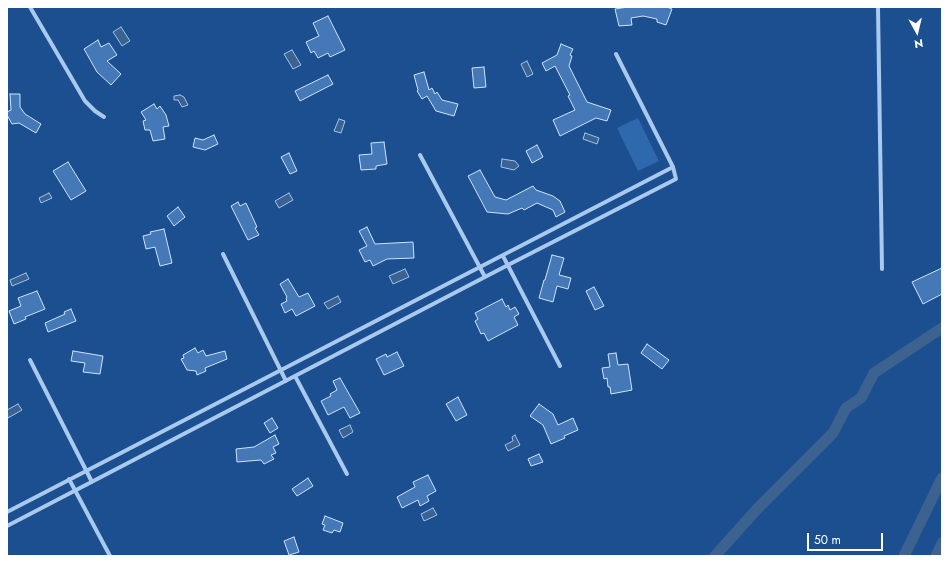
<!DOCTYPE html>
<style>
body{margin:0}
#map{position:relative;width:949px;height:563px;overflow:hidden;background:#1b4f8f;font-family:Jost,sans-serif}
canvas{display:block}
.frame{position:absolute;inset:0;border:8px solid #fff;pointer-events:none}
.north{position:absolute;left:897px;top:12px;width:40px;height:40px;-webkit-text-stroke:3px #1b4f8f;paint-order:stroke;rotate:172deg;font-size:11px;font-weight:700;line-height:16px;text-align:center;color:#fff}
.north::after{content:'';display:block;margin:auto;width:14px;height:18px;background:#fff;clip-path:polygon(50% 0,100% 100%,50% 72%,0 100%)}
.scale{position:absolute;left:807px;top:533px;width:76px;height:18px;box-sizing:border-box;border:2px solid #fff;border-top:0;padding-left:5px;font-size:12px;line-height:14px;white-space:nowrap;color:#fff;-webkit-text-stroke:3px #1b4f8f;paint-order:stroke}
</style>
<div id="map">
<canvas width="949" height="563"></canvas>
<div class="frame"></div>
<div class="north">N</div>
<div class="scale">50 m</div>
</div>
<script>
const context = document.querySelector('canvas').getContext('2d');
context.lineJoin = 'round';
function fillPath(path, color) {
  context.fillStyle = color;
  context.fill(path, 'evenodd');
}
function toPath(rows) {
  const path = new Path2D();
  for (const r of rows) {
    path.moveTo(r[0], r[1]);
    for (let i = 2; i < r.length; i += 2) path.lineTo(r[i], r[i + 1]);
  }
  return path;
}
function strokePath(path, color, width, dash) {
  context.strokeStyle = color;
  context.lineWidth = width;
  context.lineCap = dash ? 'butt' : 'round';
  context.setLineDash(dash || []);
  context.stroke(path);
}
fillPath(toPath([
 [638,118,659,161,638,171,617,128]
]), '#2e69ad');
const water = toPath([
 [121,27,130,41,122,46,113,32,121,27],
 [292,50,301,65,293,69,284,54,292,50],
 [527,61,533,74,527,77,521,64,527,61],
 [180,95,184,97,188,105,182,107,178,100,174,100,174,96,180,95],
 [339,119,345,121,341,133,334,131,339,119],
 [585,133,599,138,597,144,583,139,585,133],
 [502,159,515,161,519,166,514,170,501,167,502,159],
 [49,193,52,198,41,203,39,198,49,193],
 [289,193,293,200,279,208,275,201,289,193],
 [405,269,409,277,393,284,389,276,405,269],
 [26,273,29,279,12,286,10,280,26,273],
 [338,296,341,302,328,309,324,303,338,296],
 [18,404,22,410,8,418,7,410,18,404],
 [350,425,353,432,343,438,339,430,350,425],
 [515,435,520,445,508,451,505,445,513,441,512,437,515,435],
 [433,508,437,515,424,521,421,514,433,508]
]);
fillPath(water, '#3c6290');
strokePath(water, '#9cc4f0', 1);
strokePath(toPath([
 [715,556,758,508,833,433,846,408,861,398,874,373,942,328],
 [904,556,942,478],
 [936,556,942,543]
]), '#3c6290', 11);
const building = toPath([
 [628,7,667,7,672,9,666,25,657,22,657,19,643,16,631,18,632,25,619,26,615,9,628,7],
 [328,16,345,50,330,57,328,53,318,58,314,51,311,53,306,42,319,36,313,23,328,16],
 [98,40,101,47,109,43,117,55,107,61,121,74,111,85,97,72,84,49,98,40],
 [561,44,573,49,570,55,572,56,569,66,587,102,611,110,607,121,596,118,560,136,553,120,575,110,568,96,570,95,555,66,546,71,542,63,557,55,561,44],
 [484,67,486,87,474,88,472,68,484,67],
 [424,72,429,90,432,88,435,94,437,92,442,100,458,104,454,116,436,111,427,96,422,99,417,91,418,90,414,75,424,72],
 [328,75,333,84,300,101,295,91,328,75],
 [10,94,20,94,20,107,25,114,41,124,36,133,19,123,12,124,7,115,7,112,11,110,10,94],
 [154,104,157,109,160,106,166,115,169,126,163,127,165,139,153,141,150,130,145,130,143,121,146,120,141,112,154,104],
 [214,135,218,144,205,150,193,147,195,138,203,140,214,135],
 [384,142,387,164,376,166,376,169,361,170,359,155,372,154,371,143,384,142],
 [537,145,543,157,532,163,526,151,537,145],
 [289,153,297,171,290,174,281,157,289,153],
 [68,162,86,191,71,200,53,171,68,162],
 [480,170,495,197,506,200,533,186,536,190,553,196,560,201,565,212,556,217,553,210,537,203,524,210,522,208,508,214,487,212,468,176,480,170],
 [238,202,240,206,246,203,257,227,255,228,259,235,248,240,231,206,238,202],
 [178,207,185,217,174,226,167,216,178,207],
 [367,227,375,244,413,242,414,258,387,259,373,266,370,260,365,262,359,250,367,246,359,231,367,227],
 [164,229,172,263,160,266,155,247,146,249,143,236,151,234,150,232,164,229],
 [552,255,564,258,559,275,571,278,568,289,557,286,553,302,539,298,544,280,545,280,552,255],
 [942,268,942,294,923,304,912,282,942,268],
 [288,279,299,297,308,293,315,306,296,316,292,309,285,313,281,304,287,301,286,298,287,297,280,284,288,279],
 [594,287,604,306,595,310,586,291,594,287],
 [37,291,45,309,25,317,26,319,14,324,9,311,21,306,18,298,37,291],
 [502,299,506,307,508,305,510,310,515,307,519,314,514,317,518,325,488,341,484,333,481,334,475,321,478,319,475,313,502,299],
 [71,309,76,321,48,332,45,323,65,314,64,312,71,309],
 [647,344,669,360,662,369,641,353,647,344],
 [195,348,198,353,203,350,206,356,225,351,227,359,205,368,206,371,197,375,196,371,187,370,181,359,184,358,183,355,195,348],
 [73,351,103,356,100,374,83,372,85,363,71,361,73,351],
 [397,352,404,366,384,375,376,359,386,354,387,357,397,352],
 [616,353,618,365,628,364,632,390,611,394,610,387,608,387,607,378,604,379,602,368,610,367,608,354,616,353],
 [340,378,360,413,350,418,344,407,328,415,321,401,331,396,330,394,337,390,333,381,340,378],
 [458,397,467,415,456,421,446,404,458,397],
 [539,404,553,414,558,425,573,418,578,430,564,436,565,438,551,444,543,425,530,416,539,404],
 [272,418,278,428,270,433,264,423,272,418],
 [275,435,279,444,273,447,276,453,271,455,274,459,264,464,261,460,237,462,236,449,254,447,275,435],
 [539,454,543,462,531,466,528,459,539,454],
 [428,475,436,491,427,496,429,501,420,506,418,500,402,508,397,497,415,487,413,482,428,475],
 [308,478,313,486,297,496,292,489,308,478],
 [325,516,343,523,340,532,334,530,332,533,323,530,325,525,322,524,325,516],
 [294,537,299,552,289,555,284,541,294,537]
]);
fillPath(building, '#4478b7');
strokePath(building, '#cfe3fa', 1);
strokePath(toPath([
 [30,7,85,101,95,111,104,117],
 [878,7,882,269],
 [420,155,485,277],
 [223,254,286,381],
 [503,256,560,366],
 [30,360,92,482],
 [295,376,347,474],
 [69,479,110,556],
 [7,512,673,167],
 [7,526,508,265,676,179,673,167,616,54]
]), '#a9c9ee', 4);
</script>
